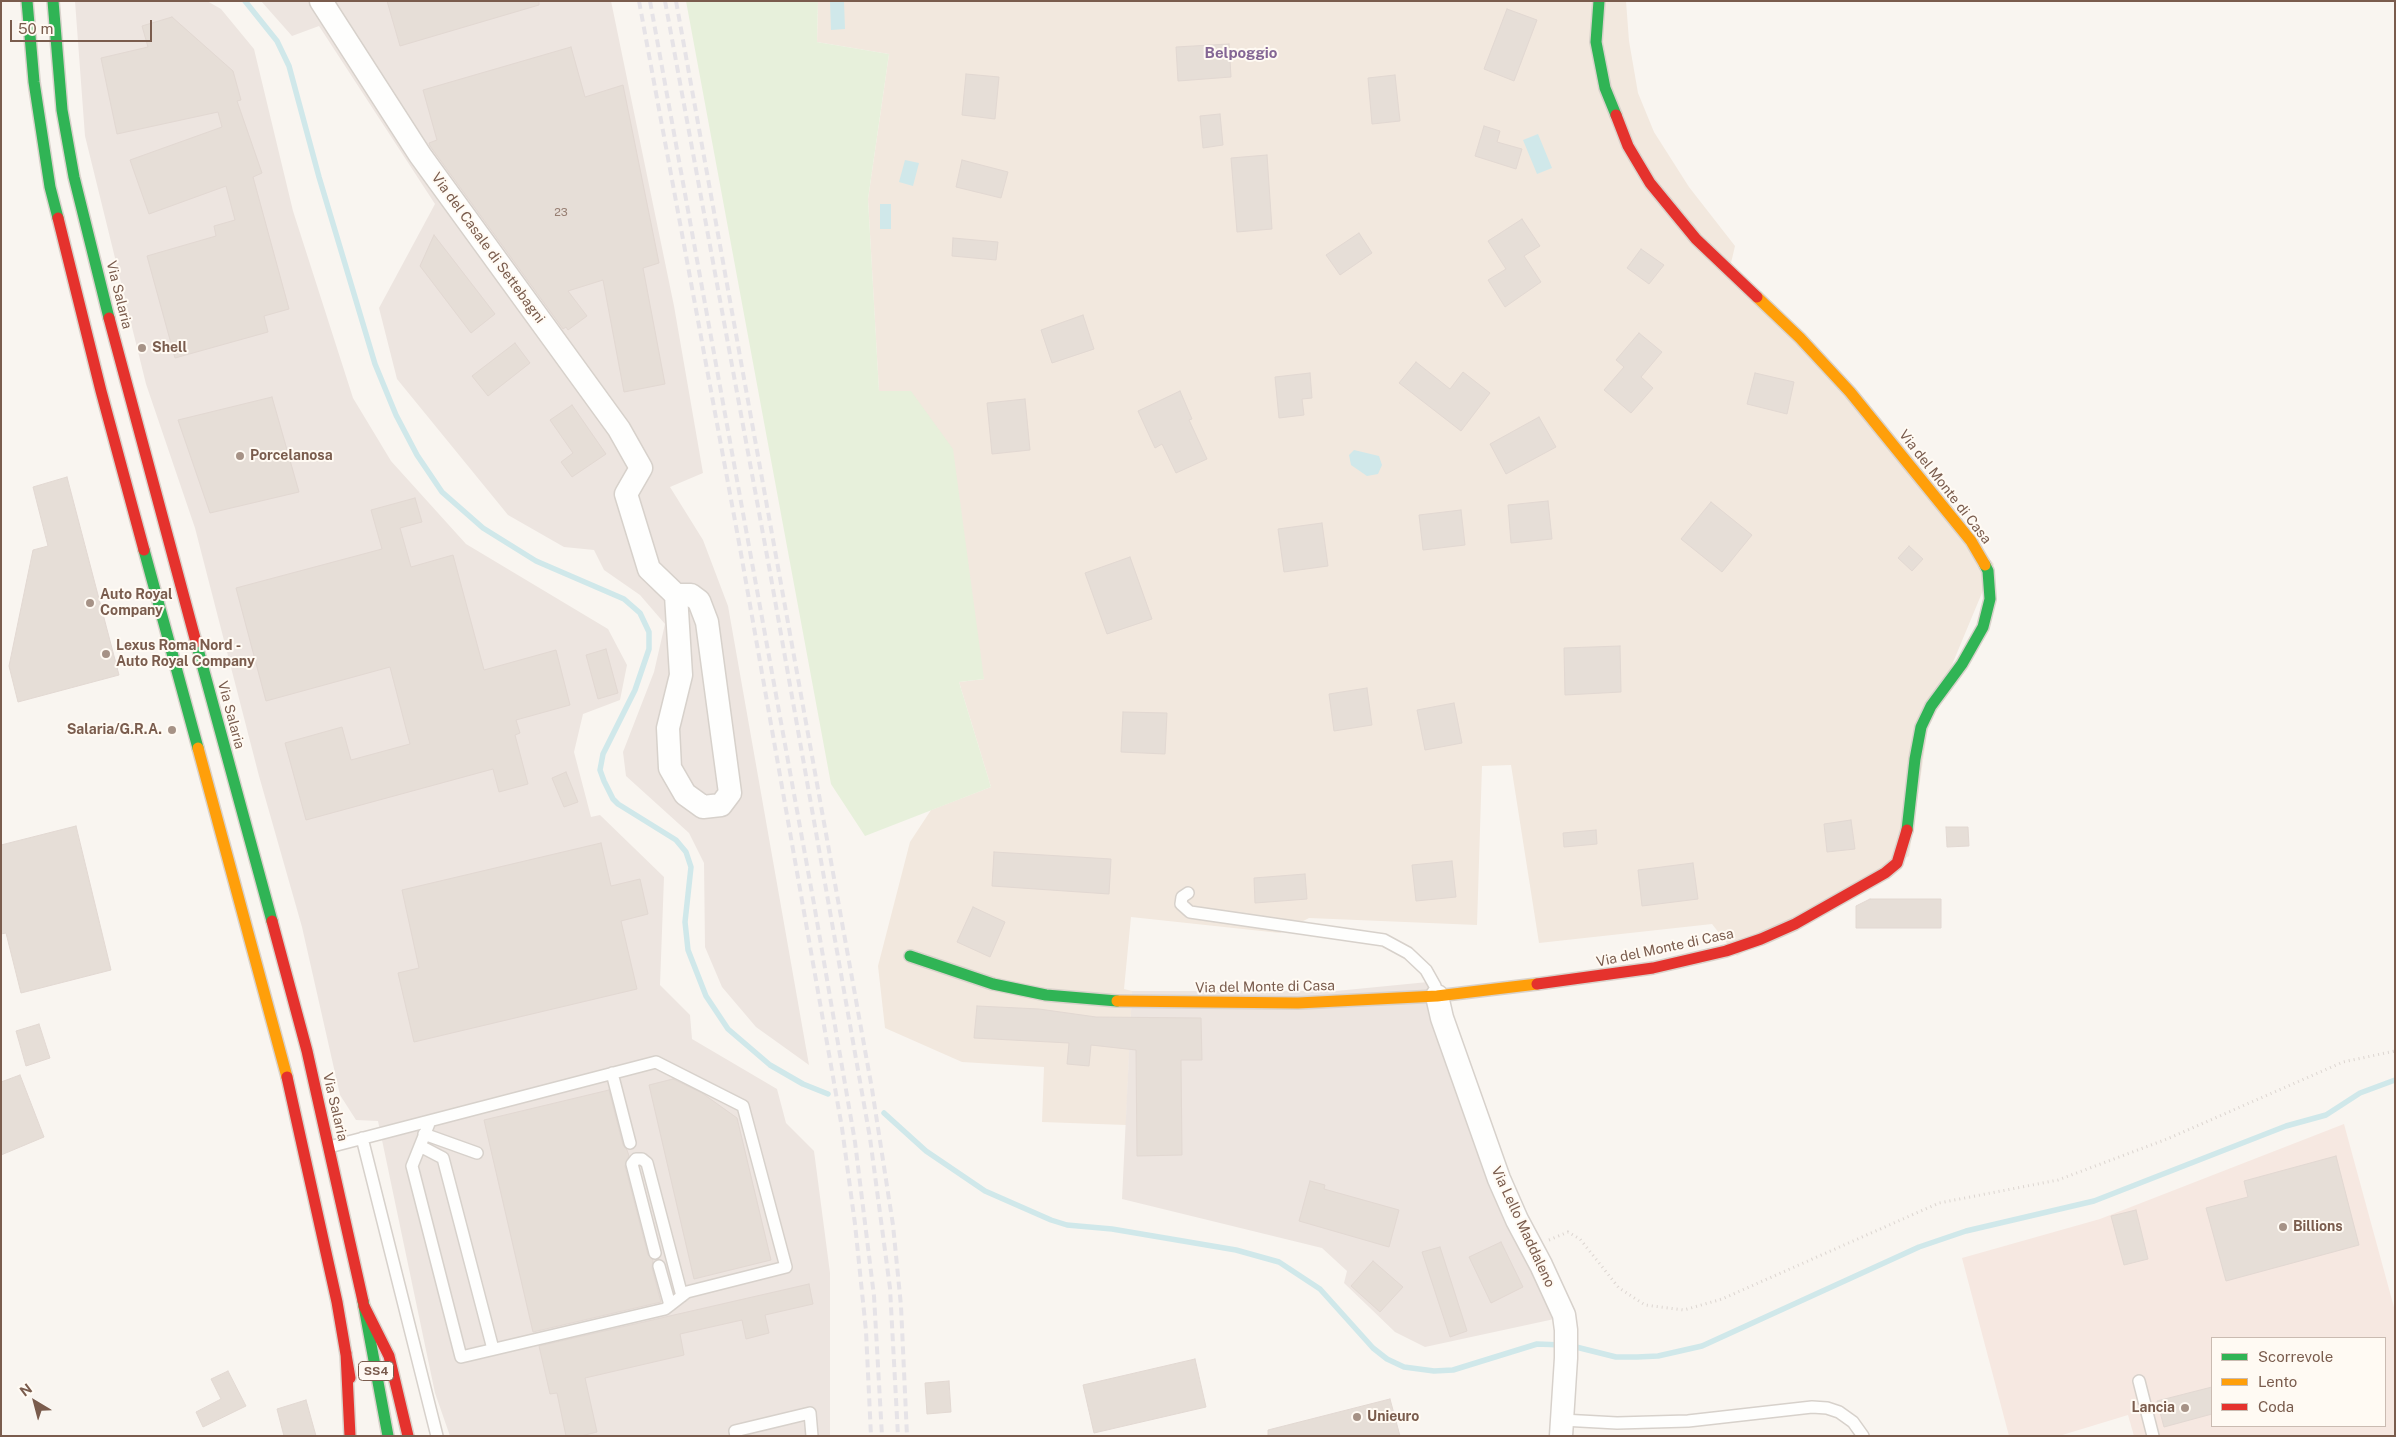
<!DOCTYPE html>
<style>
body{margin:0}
#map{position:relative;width:2396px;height:1437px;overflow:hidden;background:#f9f5f0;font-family:"Public Sans",sans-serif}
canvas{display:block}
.frame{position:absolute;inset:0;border:2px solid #7a5c4d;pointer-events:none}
.legend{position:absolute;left:2211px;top:1337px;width:175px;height:90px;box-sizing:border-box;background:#fffaf3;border:1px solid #cabbb1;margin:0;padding:6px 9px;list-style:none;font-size:15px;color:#7a5c4d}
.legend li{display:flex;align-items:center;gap:10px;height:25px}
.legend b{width:25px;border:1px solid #cabbb1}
.north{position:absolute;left:10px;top:1377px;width:50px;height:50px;-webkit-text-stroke:4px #fffaf3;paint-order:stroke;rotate:323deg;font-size:14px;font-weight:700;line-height:20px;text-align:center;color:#7a5c4d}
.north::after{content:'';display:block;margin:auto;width:18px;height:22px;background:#7a5c4d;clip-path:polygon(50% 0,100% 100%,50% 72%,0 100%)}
.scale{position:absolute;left:10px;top:20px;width:142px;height:22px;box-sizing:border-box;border:2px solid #7a5c4d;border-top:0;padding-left:6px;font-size:15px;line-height:18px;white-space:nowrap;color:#7a5c4d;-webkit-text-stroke:4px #fffaf3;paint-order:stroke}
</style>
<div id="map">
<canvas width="2396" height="1437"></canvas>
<div class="frame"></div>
<ul class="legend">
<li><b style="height:6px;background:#30b455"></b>Scorrevole</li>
<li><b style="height:6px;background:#ff9f0a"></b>Lento</li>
<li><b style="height:6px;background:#e5322d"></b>Coda</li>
</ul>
<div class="north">N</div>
<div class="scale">50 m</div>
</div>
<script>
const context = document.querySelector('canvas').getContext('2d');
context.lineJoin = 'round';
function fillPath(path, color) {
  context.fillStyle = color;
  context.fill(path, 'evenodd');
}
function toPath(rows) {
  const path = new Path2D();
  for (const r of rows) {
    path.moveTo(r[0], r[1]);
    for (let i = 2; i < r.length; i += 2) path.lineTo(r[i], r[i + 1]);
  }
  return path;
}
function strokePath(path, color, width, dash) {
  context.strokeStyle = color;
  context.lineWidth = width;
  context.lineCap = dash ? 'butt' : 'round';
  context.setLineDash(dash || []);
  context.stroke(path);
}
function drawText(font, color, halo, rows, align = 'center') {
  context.font = font + ' "Public Sans",sans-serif';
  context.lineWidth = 4;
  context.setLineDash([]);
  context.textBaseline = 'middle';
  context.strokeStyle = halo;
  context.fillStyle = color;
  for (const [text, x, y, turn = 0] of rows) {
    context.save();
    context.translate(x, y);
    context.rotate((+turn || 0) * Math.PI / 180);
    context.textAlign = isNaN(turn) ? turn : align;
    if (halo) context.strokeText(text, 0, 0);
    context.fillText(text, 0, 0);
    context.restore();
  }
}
fillPath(toPath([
 [818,1,1626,1,1629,41,1638,93,1654,132,1689,187,1735,246,1731,263,1994,564,1929,720,1909,856,1737,956,1712,924,1539,943,1511,765,1482,766,1477,925,1309,918,1280,933,1131,917,1124,989,1132,991,1126,1125,1042,1122,1044,1067,962,1062,885,1028,878,966,910,842,931,810,991,787,959,682,984,679,879,392,868,199,889,54,817,42]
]), '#f2e8de');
fillPath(toPath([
 [2344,1124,2395,1311,2395,1436,2134,1436,2128,1415,2059,1436,2009,1436,1962,1258,2100,1219],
 [2212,1338,2385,1338,2385,1426,2212,1426]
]), '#f6e8e1');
fillPath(toPath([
 [75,1,207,1,221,9,254,49,293,211,353,398,391,461,466,544,608,629,627,665,620,700,583,714,574,752,591,817,600,815,664,877,660,985,690,1015,692,1039,777,1089,786,1123,814,1151,830,1273,830,1436,450,1436,435,1393,378,1121,356,1120,340,1095,302,927,259,776,195,528,146,384,85,136],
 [261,1,611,1,674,306,703,473,670,487,703,540,728,606,809,1065,756,1027,722,987,705,947,704,863,689,833,626,776,623,752,654,672,665,624,640,595,604,570,594,550,564,547,508,515,397,379,379,308,435,204,319,26,292,36],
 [1428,982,1559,1318,1425,1347,1395,1332,1344,1283,1347,1271,1322,1248,1122,1199,1132,991,1336,991]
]), '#ede5e0');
fillPath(toPath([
 [686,1,818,1,817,42,889,54,868,199,879,391,911,391,953,449,984,679,959,682,991,787,865,836,831,784]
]), '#e7f0db');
fillPath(toPath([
 [830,1,844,1,845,29,831,30],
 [1538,134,1552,168,1537,174,1523,140],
 [905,160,919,163,913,186,899,182],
 [880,204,891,204,891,229,880,229],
 [1354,450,1379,456,1382,465,1378,474,1367,476,1351,465,1349,455]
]), '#d0e8ea');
strokePath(toPath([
 [245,1,277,41,289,66,319,177,375,364,396,415,417,455,442,492,483,528,536,561,624,599,640,613,649,632,649,649,635,690,603,754,600,770,604,781,613,799,618,804,676,840,686,852,691,867,685,922,688,950,706,996,728,1029,770,1065,803,1084,828,1094],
 [884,1113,926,1151,985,1191,1051,1220,1067,1225,1112,1229,1236,1250,1279,1262,1320,1289,1373,1348,1387,1359,1404,1367,1434,1371,1453,1370,1537,1344,1563,1345],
 [1572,1346,1616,1357,1637,1357,1658,1356,1702,1346,1919,1247,1966,1231,2094,1201,2286,1126,2326,1115,2360,1093,2395,1080]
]), '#d0e8ea', 5.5);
const building = toPath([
 [387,1,539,1,539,5,400,46,387,1],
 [1507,9,1537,20,1514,81,1484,69,1507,9],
 [172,17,233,71,241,100,237,101,262,173,253,177,289,309,264,316,268,332,175,358,147,256,216,236,214,226,235,220,226,186,149,214,130,160,222,127,218,112,117,134,101,58,148,47,142,26,172,17],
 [1229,44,1231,77,1178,81,1176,47,1229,44],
 [571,47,585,97,623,85,659,263,643,268,665,384,624,392,603,280,568,291,587,316,568,330,566,327,563,329,430,146,429,143,437,140,423,90,571,47],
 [966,74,999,77,995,119,962,115,966,74],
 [1395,75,1400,121,1372,124,1368,78,1395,75],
 [1220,114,1223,145,1203,148,1200,116,1220,114],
 [1484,126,1500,131,1497,142,1522,149,1516,169,1475,156,1484,126],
 [1267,155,1272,229,1237,232,1231,158,1267,155],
 [962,160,1008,172,1001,198,956,187,962,160],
 [1522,219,1540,246,1524,256,1541,282,1505,307,1488,280,1506,269,1488,241,1522,219],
 [1359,233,1372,253,1340,275,1326,255,1359,233],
 [434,235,495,314,471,333,420,266,434,235],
 [953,238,998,242,996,260,952,256,953,238],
 [1641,249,1664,265,1649,284,1627,268,1641,249],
 [1083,315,1094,349,1052,363,1041,330,1083,315],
 [1639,333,1662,352,1641,377,1653,388,1631,413,1604,390,1624,367,1616,360,1639,333],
 [515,343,530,363,488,396,472,376,515,343],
 [1416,362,1450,389,1463,372,1490,393,1461,431,1399,383,1416,362],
 [1310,373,1312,398,1302,399,1304,415,1279,418,1275,377,1310,373],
 [1755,373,1794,382,1787,414,1747,404,1755,373],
 [1180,391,1192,419,1189,420,1207,459,1176,473,1162,444,1155,448,1138,411,1180,391],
 [272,397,299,492,210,513,178,420,272,397],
 [1025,399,1030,450,992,454,987,403,1025,399],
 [572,405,606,454,572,477,561,462,573,453,550,420,572,405],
 [1539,417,1556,447,1506,474,1490,444,1539,417],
 [67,477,119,675,18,702,9,666,33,550,48,546,33,487,67,477],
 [415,498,422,522,400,528,411,567,453,555,484,670,556,650,570,705,516,720,520,733,515,735,528,784,499,792,493,769,306,820,285,743,342,727,351,760,410,744,390,667,266,701,236,588,382,549,371,510,415,498],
 [1548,501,1552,539,1511,543,1508,505,1548,501],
 [1711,502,1752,535,1722,572,1681,539,1711,502],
 [1461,510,1465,545,1423,550,1419,515,1461,510],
 [1322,523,1328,566,1284,572,1278,529,1322,523],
 [1909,546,1923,559,1912,571,1898,558,1909,546],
 [1130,557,1152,619,1107,634,1085,573,1130,557],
 [1620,646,1621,692,1565,695,1564,648,1620,646],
 [606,649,618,693,598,699,586,655,606,649],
 [1367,688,1372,725,1334,731,1329,694,1367,688],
 [1454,703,1462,743,1425,750,1417,710,1454,703],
 [1123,712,1167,713,1165,754,1121,752,1123,712],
 [566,772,578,802,564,807,552,778,566,772],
 [1851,820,1855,849,1827,852,1824,824,1851,820],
 [76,826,111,970,21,993,6,933,1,934,1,845,76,826],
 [1946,827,1968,827,1969,846,1947,847,1946,827],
 [1596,830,1597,844,1564,847,1563,833,1596,830],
 [601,843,611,886,640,879,648,914,621,921,637,989,414,1042,398,973,419,968,402,890,601,843],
 [994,852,1111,859,1109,894,992,886,994,852],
 [1452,861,1456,897,1416,901,1412,865,1452,861],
 [1693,863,1698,899,1642,906,1638,870,1693,863],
 [1305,874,1307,899,1255,903,1254,878,1305,874],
 [1870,899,1941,899,1941,928,1856,928,1856,906,1870,899],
 [973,907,1005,922,990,957,957,942,973,907],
 [977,1006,1039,1009,1096,1017,1201,1018,1202,1060,1181,1060,1182,1155,1137,1156,1136,1050,1091,1045,1089,1066,1067,1064,1069,1043,974,1038,977,1006],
 [39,1024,50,1058,26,1066,16,1031,39,1024],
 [20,1075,44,1137,1,1155,1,1082,20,1075],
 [673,1079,702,1093,737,1118,771,1260,694,1279,649,1085,673,1079],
 [609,1090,623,1145,627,1150,629,1156,625,1166,648,1255,653,1260,652,1268,661,1302,533,1332,484,1120,609,1090],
 [2336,1156,2359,1245,2226,1281,2206,1208,2248,1197,2244,1181,2336,1156],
 [1310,1181,1325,1185,1324,1189,1399,1210,1389,1247,1299,1221,1310,1181],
 [2136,1210,2148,1259,2124,1265,2111,1216,2136,1210],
 [1501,1242,1523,1287,1491,1303,1469,1257,1501,1242],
 [1440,1247,1467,1331,1450,1337,1422,1252,1440,1247],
 [1373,1261,1403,1287,1380,1312,1351,1286,1373,1261],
 [809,1284,813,1304,765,1315,769,1333,746,1339,742,1320,680,1334,684,1355,585,1378,597,1432,581,1436,566,1436,557,1393,550,1394,539,1346,809,1284],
 [1195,1359,1206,1407,1094,1433,1083,1385,1195,1359],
 [228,1371,246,1406,203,1427,196,1412,221,1399,211,1379,228,1371],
 [949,1381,951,1412,927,1414,925,1383,949,1381],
 [2212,1387,2212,1414,2164,1427,2157,1401,2212,1387],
 [1390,1399,1400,1436,1268,1436,1268,1430,1390,1399],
 [306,1400,316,1436,284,1436,277,1409,306,1400]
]);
fillPath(building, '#e6ded7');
strokePath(building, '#e2d8d2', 1);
const lane = toPath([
 [1188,893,1182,897,1181,904,1190,912,1384,940,1408,953,1426,970,1435,986,1437,996],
 [612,1073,630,1143],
 [424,1134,477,1153],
 [362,1138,437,1436],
 [420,1146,443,1158,493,1349],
 [329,1147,656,1062,743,1106,786,1267,687,1292,665,1309,461,1357,412,1166,430,1121],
 [655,1253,632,1164,636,1159,642,1159,647,1163,682,1296],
 [659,1266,670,1305],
 [2139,1381,2153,1436],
 [1562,1420,1617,1423,1688,1421,1812,1407,1827,1408,1839,1412,1853,1422,1863,1436],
 [736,1436,735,1431,810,1413,812,1436]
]);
const street = toPath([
 [321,1,420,155,619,429,641,468,626,494,649,569,676,595,691,595,699,601,707,622,730,793,721,805,703,807,685,794,670,768,668,728,681,675,676,595],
 [1437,996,1442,1018,1499,1179,1517,1220,1541,1265,1564,1315,1566,1330,1566,1358,1561,1436]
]);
const fast = toPath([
 [27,1,34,82,50,187,58,218],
 [53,1,62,110,74,177,109,318],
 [1599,1,1596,42,1605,88,1616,115],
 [144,550,198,748],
 [196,642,272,921],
 [1907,830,1915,759,1921,727,1931,706,1962,664,1983,627,1990,599,1988,571,1985,565],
 [910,956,993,984,1046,995,1117,1001],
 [363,1301,388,1436]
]);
const slow = toPath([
 [1757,297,1800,338,1850,392,1971,541,1985,565],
 [198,748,287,1077],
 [1117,1001,1298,1003,1437,996,1537,984]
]);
const jam = toPath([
 [1616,115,1628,146,1650,183,1696,239,1757,297],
 [58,218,101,391,144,550],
 [109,318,196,642],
 [272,921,307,1051,363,1301],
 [1537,984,1653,968,1726,951,1761,939,1795,924,1885,873,1897,863,1907,830],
 [287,1077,337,1302,350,1378],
 [364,1306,389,1356,408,1436],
 [346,1353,350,1436]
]);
strokePath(lane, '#d7d1cb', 14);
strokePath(street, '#d7d1cb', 25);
strokePath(fast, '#d9d2cb', 14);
strokePath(slow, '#d9d2cb', 14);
strokePath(jam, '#d9d2cb', 14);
strokePath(toPath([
 [1549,1240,1568,1232,1580,1239,1619,1288,1645,1305,1684,1310,1722,1299,1939,1203,2058,1180,2167,1139,2343,1062,2395,1051]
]), '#dcd5d0', 3, [1, 4]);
strokePath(lane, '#fefefd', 11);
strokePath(street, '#fefefd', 22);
strokePath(fast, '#30b455', 11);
strokePath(slow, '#ff9f0a', 11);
strokePath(jam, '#e5322d', 11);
strokePath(toPath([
 [639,1,740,548,842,1128,855,1224,866,1331,871,1436],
 [650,1,814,904,855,1142,874,1296,882,1436],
 [665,1,770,572,870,1138,890,1288,898,1436],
 [676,1,872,1089,893,1225,901,1306,907,1436]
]), '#e6e3e7', 4, [8, 5]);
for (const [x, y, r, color] of [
 [142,348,5,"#a69286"],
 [240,456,5,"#a69286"],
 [90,603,5,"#a69286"],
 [106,654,5,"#a69286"],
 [172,730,5,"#a69286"],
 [2283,1227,5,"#a69286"],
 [2185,1408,5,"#a69286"],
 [1357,1417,5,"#a69286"]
]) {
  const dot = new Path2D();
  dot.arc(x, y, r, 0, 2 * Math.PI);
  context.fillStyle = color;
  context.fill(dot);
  strokePath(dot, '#fffaf3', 2);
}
drawText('11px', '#977e72', null, [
 ["23",561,213]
]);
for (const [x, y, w] of [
 [376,1371,35]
]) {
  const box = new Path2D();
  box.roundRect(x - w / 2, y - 9.5, w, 19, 4);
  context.fillStyle = '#fffaf3';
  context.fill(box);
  strokePath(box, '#7a5c4d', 1);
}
drawText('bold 12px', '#7a5c4d', null, [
 ["SS4",376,1371]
]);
drawText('14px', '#7a5c4d', '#fffaf3', [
 ["Via del Casale di Settebagni",488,248,54],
 ["Via Salaria",119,295,76],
 ["Via del Monte di Casa",1945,487,52],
 ["Via Salaria",231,715,75],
 ["Via del Monte di Casa",1665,948,-12],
 ["Via del Monte di Casa",1265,987,-1],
 ["Via Salaria",335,1107,77],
 ["Via Lello Maddaleno",1523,1227,65]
]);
drawText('bold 14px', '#7a5c4d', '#fffaf3', [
 ["Shell",152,348],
 ["Porcelanosa",250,456],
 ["Auto Royal",100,595],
 ["Company",100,611],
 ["Lexus Roma Nord -",116,646],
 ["Auto Royal Company",116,662],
 ["Salaria/G.R.A.",162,730,"right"],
 ["Billions",2293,1227],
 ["Lancia",2175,1408,"right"],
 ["Unieuro",1367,1417]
], 'left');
drawText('bold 15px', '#846695', '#fffaf3', [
 ["Belpoggio",1241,53]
]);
</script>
